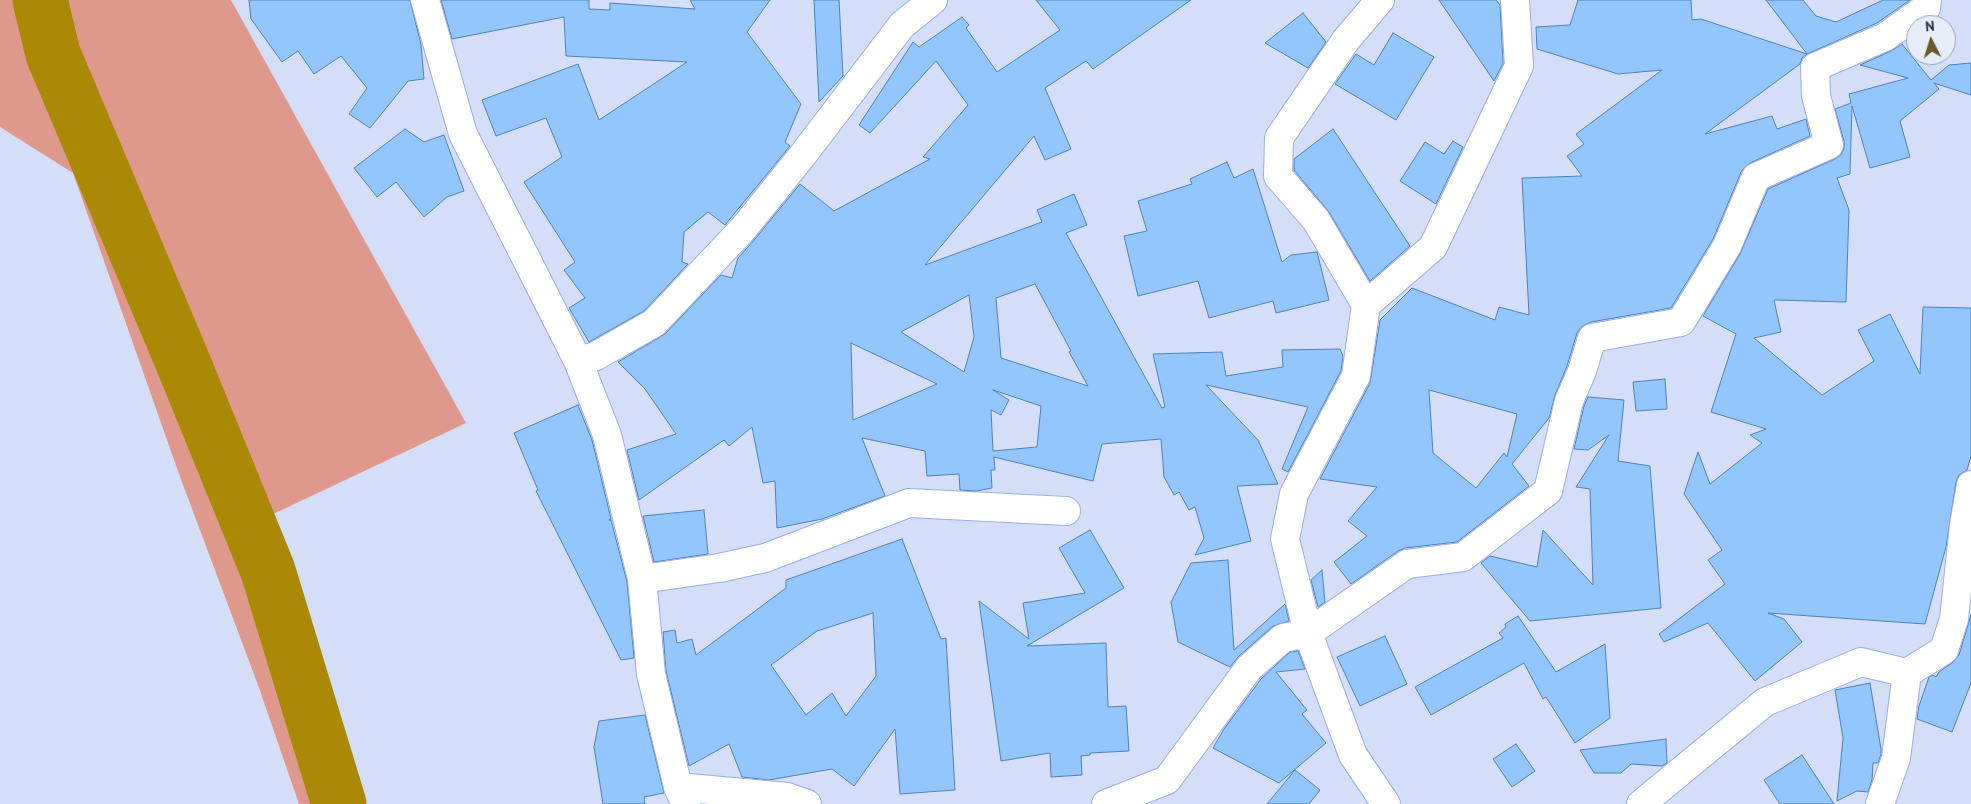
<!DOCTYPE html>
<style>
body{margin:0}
#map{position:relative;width:1971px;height:804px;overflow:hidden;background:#d5def9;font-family:"PT Sans",sans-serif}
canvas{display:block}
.north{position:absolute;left:1906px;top:15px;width:50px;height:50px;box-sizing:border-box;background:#e7ecf9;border:1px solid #9ba1b3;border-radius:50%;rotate:355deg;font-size:14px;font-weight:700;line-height:20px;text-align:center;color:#29314b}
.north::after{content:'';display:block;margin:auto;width:18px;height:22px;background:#6a5927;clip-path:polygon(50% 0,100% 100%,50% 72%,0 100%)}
</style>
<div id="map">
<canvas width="1971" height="804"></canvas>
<div class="north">N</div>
</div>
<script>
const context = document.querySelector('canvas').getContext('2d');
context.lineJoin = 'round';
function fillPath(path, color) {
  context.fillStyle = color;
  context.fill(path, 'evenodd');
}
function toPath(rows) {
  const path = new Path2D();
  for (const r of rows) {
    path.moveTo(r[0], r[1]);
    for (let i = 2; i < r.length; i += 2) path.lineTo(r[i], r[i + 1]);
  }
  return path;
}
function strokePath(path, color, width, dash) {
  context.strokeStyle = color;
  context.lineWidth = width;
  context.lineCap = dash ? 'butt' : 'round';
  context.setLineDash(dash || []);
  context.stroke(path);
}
fillPath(toPath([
 [0,0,231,0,466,423,269,516,350,804,299,804,258,685,179,474,73,173,0,127]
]), '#de998c');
strokePath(toPath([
 [40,0,53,54,182,360,268,571,339,804]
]), '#ac8904', 55);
const building = toPath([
 [249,0,410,0,421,45,424,79,408,81,370,128,349,114,367,88,341,56,314,74,298,51,282,62,251,19,249,0],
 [441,0,589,0,589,9,610,10,610,3,695,9,690,0,770,0,747,32,801,104,785,142,790,146,725,225,708,212,684,232,682,262,688,264,644,311,589,342,569,308,585,298,564,270,575,262,524,182,562,157,546,118,496,136,482,100,578,64,599,120,687,62,566,56,564,17,452,39,441,0],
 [814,0,839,0,843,76,819,102,814,0],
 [1036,0,1191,0,1093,69,1086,61,1045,88,1071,149,1045,160,1034,136,925,265,1042,222,1037,210,1074,194,1087,225,1066,233,1162,408,1165,407,1153,354,1222,352,1226,376,1283,367,1282,350,1340,349,1343,356,1341,371,1288,472,1282,469,1308,407,1206,385,1258,440,1278,484,1237,486,1251,541,1195,555,1204,538,1195,507,1189,510,1179,492,1174,495,1164,477,1161,439,1102,444,1093,481,994,457,995,470,991,470,992,488,976,491,960,490,959,474,927,476,925,451,862,438,885,496,822,519,777,528,775,481,763,483,752,427,729,446,724,440,639,500,627,450,676,434,645,389,618,362,665,334,721,275,732,278,738,258,755,239,800,184,834,211,930,159,923,157,968,105,936,61,870,133,859,125,913,42,919,47,962,17,969,25,966,28,997,72,1060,30,1036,0],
 [1035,284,1071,351,1069,352,1088,386,1001,358,996,298,1035,284],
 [969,295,974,337,964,372,901,332,969,295],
 [851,343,937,384,853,420,851,343],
 [993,390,1041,406,1037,447,993,451,991,410,1001,415,1009,400,993,390],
 [1439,0,1496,0,1500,5,1503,63,1494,81,1439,0],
 [1578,0,1691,0,1692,20,1701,19,1807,54,1802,58,1800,64,1705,134,1772,116,1777,129,1806,119,1810,136,1750,163,1742,170,1713,239,1671,308,1591,322,1581,327,1577,333,1567,366,1555,395,1549,418,1512,464,1529,486,1457,542,1405,548,1398,551,1351,584,1334,562,1367,536,1348,521,1377,487,1320,479,1370,383,1380,320,1412,288,1495,320,1499,307,1529,315,1522,178,1582,176,1567,156,1584,144,1576,134,1662,70,1618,74,1537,49,1536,27,1570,25,1578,0],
 [1429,390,1517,414,1507,457,1504,453,1476,488,1433,453,1429,390],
 [1766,0,1803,0,1816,16,1836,22,1883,0,1910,0,1877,23,1807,54,1766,0],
 [1303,13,1326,42,1308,68,1265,43,1303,13],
 [1393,33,1434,57,1396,120,1335,84,1356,54,1374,65,1393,33],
 [1902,44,1931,80,1949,65,1971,63,1971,95,1934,83,1939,89,1900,121,1910,157,1870,168,1852,106,1850,174,1837,178,1849,210,1846,302,1774,300,1781,332,1754,338,1822,395,1874,361,1858,330,1890,314,1920,374,1923,307,1971,308,1971,456,1967,470,1959,475,1956,482,1946,547,1925,624,1768,613,1784,619,1802,642,1755,681,1708,623,1664,642,1659,634,1725,584,1708,560,1722,550,1684,494,1698,452,1710,484,1762,443,1750,435,1766,429,1711,412,1736,334,1703,316,1740,254,1768,189,1835,159,1841,155,1844,148,1844,141,1835,109,1851,103,1849,94,1908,78,1860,65,1891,51,1902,44],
 [405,129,424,142,444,135,464,191,447,197,424,217,396,182,377,197,354,168,405,129],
 [1333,129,1410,246,1370,281,1329,212,1294,170,1294,159,1333,129],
 [1453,141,1463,147,1436,204,1400,181,1425,142,1444,154,1453,141],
 [1227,162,1234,178,1253,169,1282,262,1291,255,1317,252,1329,300,1276,313,1273,301,1209,318,1198,281,1138,296,1124,236,1147,231,1138,201,1192,184,1190,179,1227,162],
 [1665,379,1667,409,1636,411,1633,382,1665,379],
 [1588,397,1624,400,1618,461,1650,466,1661,608,1530,621,1481,563,1490,556,1537,567,1543,530,1593,585,1590,489,1576,487,1609,435,1588,450,1574,449,1584,406,1588,397],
 [578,405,592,440,611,519,609,520,611,520,627,582,634,658,621,660,536,491,538,490,514,433,578,405],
 [704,510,708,554,654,562,643,516,704,510],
 [1090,530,1124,588,1027,646,1106,643,1108,707,1126,706,1129,751,1090,753,1090,755,1081,756,1082,775,1051,777,1050,753,1001,761,979,601,1029,639,1023,603,1085,593,1059,548,1090,530],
 [902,539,941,639,946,638,955,790,900,794,895,729,854,786,832,769,769,780,742,777,729,744,689,766,666,671,663,632,675,630,677,643,692,639,696,655,786,588,786,580,902,539],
 [873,613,876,676,846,716,832,693,806,715,771,665,817,631,873,613],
 [1228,560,1234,650,1285,604,1289,621,1273,626,1239,656,1230,667,1178,642,1171,602,1191,563,1228,560],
 [1322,570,1325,602,1318,607,1311,580,1322,570],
 [1971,615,1971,683,1952,732,1917,719,1919,706,1929,677,1933,675,1936,677,1939,672,1952,663,1959,655,1971,615],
 [1518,616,1556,672,1605,644,1610,718,1575,743,1546,697,1543,699,1524,663,1431,715,1415,687,1503,638,1499,633,1506,627,1505,624,1518,616],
 [1385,636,1407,684,1360,706,1337,657,1385,636],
 [1298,651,1305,669,1276,672,1307,710,1302,714,1326,743,1279,783,1213,748,1224,729,1261,679,1290,652,1298,651],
 [1870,683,1881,749,1881,754,1878,763,1873,763,1872,780,1868,792,1857,791,1837,801,1843,738,1835,690,1870,683],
 [645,715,664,793,644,797,645,804,603,804,594,747,599,721,645,715],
 [1666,739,1667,763,1662,766,1631,764,1621,773,1594,773,1580,750,1666,739],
 [1516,744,1535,771,1512,787,1493,759,1516,744],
 [1802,755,1834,804,1780,804,1764,780,1802,755],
 [1295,770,1320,790,1309,804,1267,804,1295,770]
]);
fillPath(building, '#92c6fd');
strokePath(building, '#4f81b4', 1);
const street = toPath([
 [425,0,463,134,578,361,607,435,642,579,651,674,678,787,686,804],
 [1380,0,1346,40,1279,138,1278,176,1316,220,1366,305,1356,376,1294,494,1285,539,1308,633,1353,755,1386,804],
 [1366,305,1433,247,1519,66,1515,0],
 [578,361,596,356,654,323,743,229,802,156,902,25,933,0],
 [642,579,719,568,765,558,909,503,1066,511],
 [678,787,787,797,807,804],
 [1106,804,1167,780,1249,668,1283,638,1308,633,1407,564,1463,557,1548,491,1569,401,1582,371,1592,338,1681,322,1727,246,1756,177,1829,145,1816,96,1815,67,1885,37,1926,8,1927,0],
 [1641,804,1765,702,1861,662,1907,673,1944,650,1954,619,1964,525,1971,485],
 [1880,804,1896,758,1907,673]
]);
strokePath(street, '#99aded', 30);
strokePath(street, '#fff', 28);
</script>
